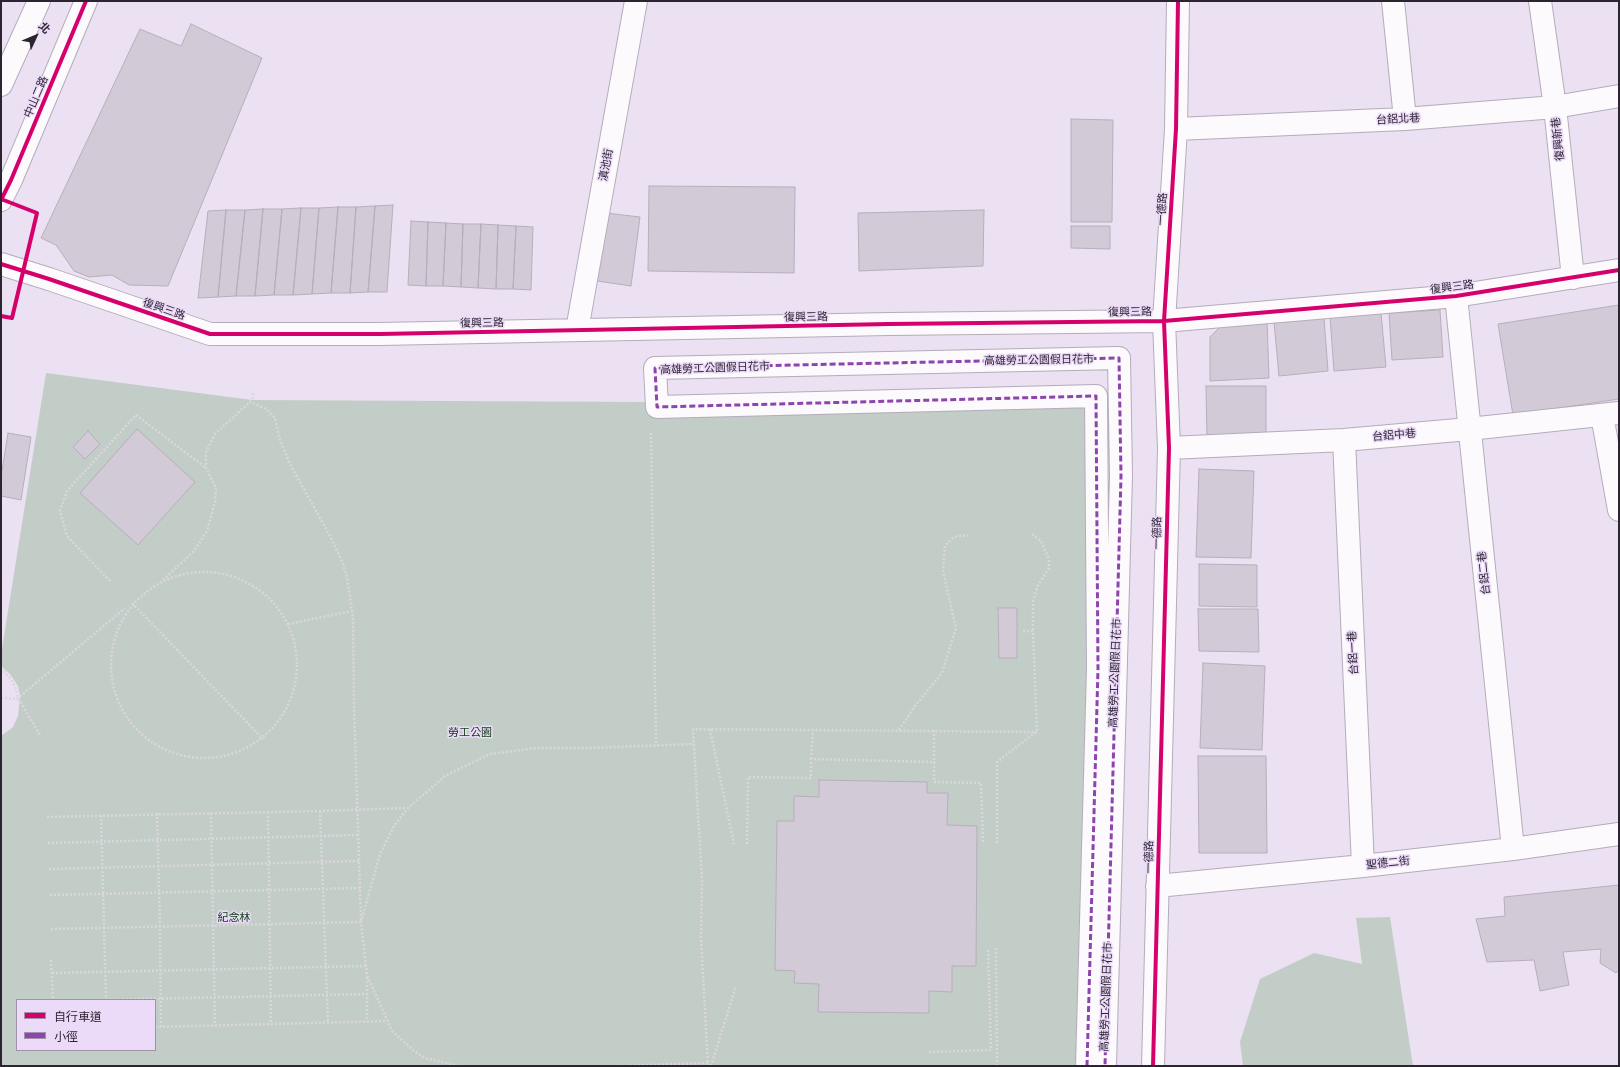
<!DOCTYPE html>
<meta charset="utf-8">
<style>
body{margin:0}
#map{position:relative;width:1620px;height:1067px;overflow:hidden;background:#ebe1f2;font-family:"Golos Text","Noto Sans TC",sans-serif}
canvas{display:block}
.frame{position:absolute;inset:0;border:2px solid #2c2531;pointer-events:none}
.legend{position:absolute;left:16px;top:999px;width:140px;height:52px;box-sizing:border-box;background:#ecdaf9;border:1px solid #9f92a9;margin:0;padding:5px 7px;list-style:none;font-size:12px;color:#2c2531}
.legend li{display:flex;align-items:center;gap:8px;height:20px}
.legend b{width:20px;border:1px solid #9f92a9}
.north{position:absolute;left:16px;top:16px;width:40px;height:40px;-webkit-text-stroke:3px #ecdaf9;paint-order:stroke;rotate:46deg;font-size:11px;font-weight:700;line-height:16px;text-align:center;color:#2c2531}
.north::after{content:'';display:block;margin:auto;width:14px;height:18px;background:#2c2531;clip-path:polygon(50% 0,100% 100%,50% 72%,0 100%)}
</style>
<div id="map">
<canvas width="1620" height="1067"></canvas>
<div class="frame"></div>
<ul class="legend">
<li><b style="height:5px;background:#d6006c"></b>自行車道</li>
<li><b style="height:5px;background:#8e44ad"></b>小徑</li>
</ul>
<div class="north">北</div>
</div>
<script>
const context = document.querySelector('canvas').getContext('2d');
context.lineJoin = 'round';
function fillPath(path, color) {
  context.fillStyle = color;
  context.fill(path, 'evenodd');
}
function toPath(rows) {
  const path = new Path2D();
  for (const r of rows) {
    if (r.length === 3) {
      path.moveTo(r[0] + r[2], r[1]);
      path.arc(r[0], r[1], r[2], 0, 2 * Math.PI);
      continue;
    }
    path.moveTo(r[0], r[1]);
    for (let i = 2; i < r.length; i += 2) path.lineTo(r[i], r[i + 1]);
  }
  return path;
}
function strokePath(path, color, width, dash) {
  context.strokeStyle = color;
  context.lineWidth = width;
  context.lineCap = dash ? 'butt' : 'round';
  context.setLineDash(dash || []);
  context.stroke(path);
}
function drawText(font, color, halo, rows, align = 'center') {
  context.font = font + ' "Golos Text","Noto Sans TC",sans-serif';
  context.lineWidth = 3;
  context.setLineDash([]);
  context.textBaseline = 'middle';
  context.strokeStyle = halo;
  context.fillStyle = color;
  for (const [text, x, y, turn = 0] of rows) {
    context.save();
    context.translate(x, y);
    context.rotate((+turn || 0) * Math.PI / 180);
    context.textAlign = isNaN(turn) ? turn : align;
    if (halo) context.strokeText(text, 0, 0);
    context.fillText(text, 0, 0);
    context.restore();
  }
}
fillPath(toPath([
 [46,373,252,400,650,402,1107,394,1083,1066,1,1066,1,736,13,727,18,716,20,696,18,686,10,674,1,666,1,655],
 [17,1000,155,1000,155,1050,17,1050],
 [1390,917,1413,1066,1243,1066,1240,1042,1260,979,1314,953,1362,964,1356,918]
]), '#c3cdc7');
const building = toPath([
 [191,24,262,58,168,286,129,285,112,275,89,277,74,271,56,245,41,238,140,29,181,46,191,24],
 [1071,119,1113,120,1112,222,1071,222,1071,119],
 [649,186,795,187,794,273,648,271,649,186],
 [393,205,387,292,368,292,375,206,393,205],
 [375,206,368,292,350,293,356,207,375,206],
 [338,207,356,207,350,293,331,293,338,207],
 [338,207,331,293,312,294,319,208,338,207],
 [301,208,319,208,312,294,293,295,301,208],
 [301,208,293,295,274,295,282,209,301,208],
 [263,209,282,209,274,295,255,296,263,209],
 [263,209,255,296,236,296,245,210,263,209],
 [226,210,245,210,236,296,218,297,226,210],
 [226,210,218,297,198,298,208,211,226,210],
 [984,210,983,266,859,271,858,213,984,210],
 [606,213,640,217,631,286,597,281,606,213],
 [411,221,428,222,426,286,408,285,411,221],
 [428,222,446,223,443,286,426,286,428,222],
 [446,223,463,224,461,287,443,286,446,223],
 [463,224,481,224,478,288,461,287,463,224],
 [481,224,498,225,496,289,478,288,481,224],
 [498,225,516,226,513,289,496,289,498,225],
 [516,226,533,227,531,290,513,289,516,226],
 [1071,226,1110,226,1110,249,1071,248,1071,226],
 [1619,305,1619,399,1513,415,1498,324,1619,305],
 [1440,310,1443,357,1392,360,1389,313,1440,310],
 [1381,313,1386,367,1334,371,1330,317,1381,313],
 [1324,318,1328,371,1279,376,1274,322,1324,318],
 [1267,320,1269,378,1210,381,1210,337,1225,322,1267,320],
 [1206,386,1266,386,1266,439,1207,439,1206,386],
 [137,429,195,482,138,545,80,493,137,429],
 [88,431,100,444,85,459,73,447,88,431],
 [8,433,31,437,21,500,1,496,1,477,8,433],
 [1199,469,1254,471,1251,558,1196,557,1199,469],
 [1199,564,1257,565,1257,607,1199,606,1199,564],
 [998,608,1017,608,1017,658,999,658,998,608],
 [1198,609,1258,609,1259,652,1199,651,1198,609],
 [1203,663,1265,666,1262,750,1200,748,1203,663],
 [1198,756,1266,756,1267,853,1199,853,1198,756],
 [819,780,927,782,927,793,948,793,947,825,977,826,976,966,952,966,952,992,929,991,929,1013,818,1012,819,984,794,983,795,971,775,970,777,821,794,821,794,796,819,797,819,780],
 [1619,885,1619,970,1616,973,1600,963,1601,949,1563,952,1569,985,1540,991,1534,960,1487,962,1476,919,1505,916,1504,897,1619,885]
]);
fillPath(building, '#d3cad7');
strokePath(building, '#b7aeba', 1);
const minor = toPath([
 [1393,1,1405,119],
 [1540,1,1555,107,1573,278],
 [1176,129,1405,119,1555,107,1619,96],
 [1,264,49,279,210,334,380,334,889,324,1164,321,1456,296,1619,270],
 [1456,296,1513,849],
 [577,330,636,1],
 [1602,415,1619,510],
 [1344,440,1363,866],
 [1169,448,1344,440,1469,429,1619,413],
 [1157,886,1363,866,1513,849,1619,834],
 [1087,1066,1098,669,1096,396,657,407,655,368,1119,358,1121,476,1105,1066],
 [1153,1066,1169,448,1164,321,1176,129,1178,1]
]);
const major = toPath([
 [1,85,39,1],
 [1,200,11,180,86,1]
]);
strokePath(minor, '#b4acb9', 24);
strokePath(major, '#b4acb9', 24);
strokePath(toPath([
 [651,433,656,746],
 [1032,534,1041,541,1049,559,1049,568,1038,585,1033,601,1033,631],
 [204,665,93],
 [163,580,194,551,207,531,215,502,216,488,206,468,206,452,215,434,252,400,254,392],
 [110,581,67,536,60,511,67,491,136,415,206,468],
 [132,603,263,739],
 [288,624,352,611],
 [1023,631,1033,631,1037,732],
 [1,668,11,679,16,689,18,698,40,735],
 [1,698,17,699,125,608],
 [710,729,734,844],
 [899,730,915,706,942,673,956,628,943,571,945,546,954,537,968,535],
 [934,730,934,782,981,783,983,843],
 [811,759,813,730],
 [320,811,328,1023],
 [268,812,271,1025],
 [157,813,160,927,161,1027],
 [211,813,215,1026],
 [101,815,106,1000],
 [47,817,320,811,407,808],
 [48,843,358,835],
 [997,843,997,762,1036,732],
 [747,844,748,777,811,778,811,759,935,762],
 [49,869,359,861],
 [50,895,360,888],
 [51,929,361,922,354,706,353,618,347,577,342,561,330,536,290,464,280,440,275,418,266,409,250,402],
 [996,948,997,1066],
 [51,960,53,1000],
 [52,973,366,966],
 [367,977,367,1022],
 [98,1000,367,994],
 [155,1027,387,1021],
 [929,1052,991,1050,988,948],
 [459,1066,425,1058,413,1050,392,1031,367,975,361,922,380,854,394,826,408,808,445,776,490,754,536,748,587,748,694,744],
 [618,1066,708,1063],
 [708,1066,701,938,702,880,693,729,1037,732],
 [711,1066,736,986]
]), '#dad7dc', 2.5, [2, 2]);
strokePath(minor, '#fcfafd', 22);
strokePath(major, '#fcfafd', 22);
strokePath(toPath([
 [1087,1066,1098,669,1096,396,657,407,655,368,1119,358,1121,476,1105,1066]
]), '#8e44ad', 3, [6, 3]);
strokePath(toPath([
 [1,199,37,213,12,318,1,316],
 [1,200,11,180,86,1],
 [1,264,49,279,210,334,380,334,889,324,1164,321,1456,296,1619,270],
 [1153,1066,1169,448,1164,321,1176,129,1178,1]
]), '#d6006c', 4);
drawText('11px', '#2c2531', '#ecdaf9', [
 ["中山二路",36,97,-67],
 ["台鋁北巷",1398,119,-3],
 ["復興新巷",1558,139,-96],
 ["滇池街",606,165,-80],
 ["一德路",1162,209,-86],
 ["復興三路",1452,287,-7],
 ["復興三路",164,309,19],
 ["復興三路",1130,312,-1],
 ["復興三路",806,317,-1],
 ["復興三路",482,323,-1],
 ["高雄勞工公園假日花市",1039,360,-1],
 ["高雄勞工公園假日花市",715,368,-2],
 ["台鋁中巷",1394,435,-5],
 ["一德路",1157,533,-89],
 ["台鋁二巷",1484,573,-96],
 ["台鋁一巷",1353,653,-93],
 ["高雄勞工公園假日花市",1115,673,-88],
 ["一德路",1149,857,-89],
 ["聖德二街",1388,863,-6],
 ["高雄勞工公園假日花市",1106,997,-88]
]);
drawText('11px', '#114118', '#ecdaf9', [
 ["勞工公園",470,733],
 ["紀念林",234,918]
]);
</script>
